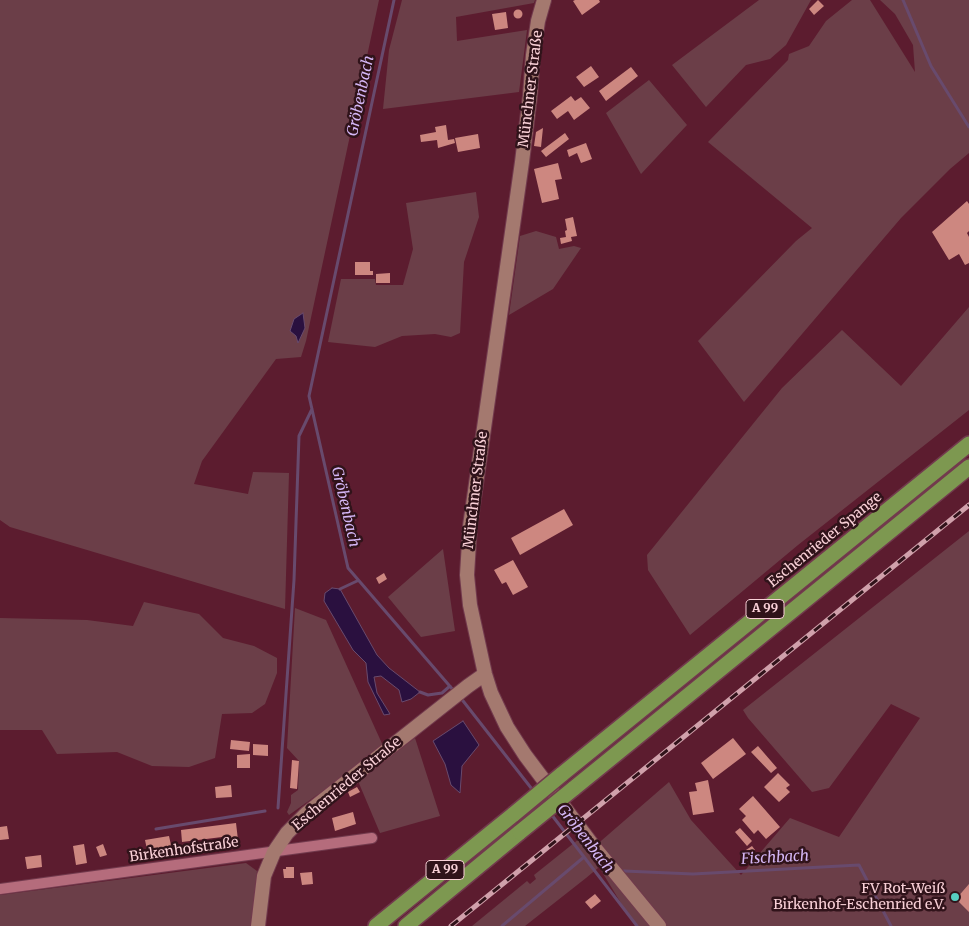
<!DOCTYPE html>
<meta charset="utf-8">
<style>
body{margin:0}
canvas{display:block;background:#5c1c2f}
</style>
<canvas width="969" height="926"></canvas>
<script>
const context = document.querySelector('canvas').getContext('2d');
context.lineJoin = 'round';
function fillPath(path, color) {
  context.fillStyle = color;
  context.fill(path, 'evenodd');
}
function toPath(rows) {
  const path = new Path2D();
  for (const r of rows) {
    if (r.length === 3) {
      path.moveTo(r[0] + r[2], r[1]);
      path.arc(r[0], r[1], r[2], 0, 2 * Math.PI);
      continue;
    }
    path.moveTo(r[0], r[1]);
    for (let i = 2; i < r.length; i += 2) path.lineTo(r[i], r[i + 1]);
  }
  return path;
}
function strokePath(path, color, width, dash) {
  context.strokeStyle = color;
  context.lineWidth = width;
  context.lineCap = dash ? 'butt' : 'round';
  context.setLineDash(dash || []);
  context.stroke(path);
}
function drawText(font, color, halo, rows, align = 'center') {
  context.font = font + ' Merriweather,serif';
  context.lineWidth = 5;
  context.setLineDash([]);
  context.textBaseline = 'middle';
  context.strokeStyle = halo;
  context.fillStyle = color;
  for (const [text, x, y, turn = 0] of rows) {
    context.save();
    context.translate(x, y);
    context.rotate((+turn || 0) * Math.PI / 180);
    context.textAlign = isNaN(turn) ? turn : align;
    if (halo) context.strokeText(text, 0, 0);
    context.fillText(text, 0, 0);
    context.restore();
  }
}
fillPath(toPath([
 [0,0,379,0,306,341,301,357,276,359,202,461,194,484,248,494,253,472,289,473,285,609,10,527,0,520],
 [402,0,535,0,534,3,456,17,457,41,527,30,519,92,383,109,389,50],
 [759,0,811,0,786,45,770,59,746,65,706,107,672,65],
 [852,0,870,0,915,72,913,45,895,14,880,0,969,0,969,153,950,169,901,218,744,402,698,341,796,241,812,228,708,142,788,60,789,54,809,46,826,21],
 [649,80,687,125,641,174,606,113],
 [476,192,479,217,464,262,460,333,451,337,435,334,402,336,375,347,328,342,341,279,375,279,376,285,403,285,413,249,406,203],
 [536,231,556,237,559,249,574,246,581,248,553,289,509,315,520,236],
 [969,307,969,410,798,545,690,635,648,570,647,555,782,388,842,330,901,386],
 [969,531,969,926,635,926,599,867,605,861,594,847,669,782,691,820,741,875,790,818,839,837,920,718,891,704,829,788,812,792,748,718,743,710],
 [443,549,455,631,421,637,388,597],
 [144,602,199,614,223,638,254,646,277,658,277,673,265,704,252,713,222,714,215,758,189,767,152,766,117,752,57,754,42,730,0,730,0,618,87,620,133,626],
 [295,608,326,620,384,748,328,791,317,795,289,815,287,812,291,803,291,795,298,790,299,761,287,748],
 [415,738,440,816,380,833,358,781],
 [579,839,598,868,586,878,525,926,472,926,527,881,530,884,536,879,534,875],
 [246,863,257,871,251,926,0,926,0,895]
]), '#6b3e48');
const water = toPath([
 [303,313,305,328,298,343,296,336,290,331,294,319,303,313],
 [332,588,340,589,377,655,389,668,420,692,411,699,402,702,399,690,381,676,374,677,377,693,390,714,384,715,368,682,366,663,353,650,324,601,325,593,332,588],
 [463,721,479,745,462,766,460,793,451,785,445,764,433,741,463,721]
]);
fillPath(water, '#2a103f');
strokePath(water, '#684a6d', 1);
strokePath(toPath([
 [394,0,309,396,348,568,454,691],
 [903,0,931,66,969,127],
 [340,589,357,581],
 [420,692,428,695,442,693,450,686],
 [460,697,535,793],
 [278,808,294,580,299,436,312,409],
 [551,814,637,926],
 [156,829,265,811],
 [624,871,693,874,859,865,891,926],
 [502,926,584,857]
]), '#684a6d', 3);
fillPath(toPath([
 [575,0,599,0,600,2,582,15,573,1],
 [818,0,824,6,814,15,809,9],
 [518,14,4.5],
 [506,12,508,28,495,30,492,14],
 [591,66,599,77,584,87,576,77],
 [631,67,638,76,606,101,599,91],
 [571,96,575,101,581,97,590,108,574,120,568,111,557,119,551,111],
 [446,125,448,140,454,139,455,143,438,148,437,140,421,142,420,135,436,132,435,127],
 [543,128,541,147,534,146,536,132],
 [565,133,569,139,546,157,541,151],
 [478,134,480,148,458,152,455,138],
 [586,143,592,159,581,163,577,153,569,157,567,150],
 [558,163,562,179,555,180,559,199,542,203,534,169],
 [967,201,969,204,969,231,967,233,969,237,969,263,965,265,959,254,949,260,932,232],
 [573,217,577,236,571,237,572,241,561,244,560,238,566,237,565,231,567,230,565,219],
 [355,262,370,262,370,271,373,271,373,275,355,275],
 [390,273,390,283,376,283,376,274],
 [564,509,573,525,520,555,511,538],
 [513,560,528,587,513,595,506,582,502,584,494,570],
 [384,573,387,579,379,584,376,578],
 [733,738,746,754,713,779,701,763],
 [231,740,250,742,249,751,230,749],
 [253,744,268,745,268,756,253,755],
 [758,746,777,768,771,773,751,752],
 [250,754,250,768,237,768,237,755],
 [292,760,299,761,297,789,290,788],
 [778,773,790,785,786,788,790,792,779,802,764,787],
 [708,780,714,812,693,815,689,792,697,791,695,783],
 [231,785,232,797,216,798,215,787],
 [357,787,360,792,350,797,348,792],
 [753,796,780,827,766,839,758,830,754,834,742,820,746,816,739,809],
 [353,812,356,824,335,831,332,818],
 [236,823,238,840,222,842,222,837,182,842,181,830],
 [7,826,9,839,0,840,0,827],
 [740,828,752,841,747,846,735,832],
 [169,836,173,854,149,859,145,840],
 [84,844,87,863,76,865,73,846],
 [103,844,107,855,100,857,96,847],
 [752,846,755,850,749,854,746,850],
 [41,855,42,867,27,869,25,857],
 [286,867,294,867,294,878,284,878,283,869,286,869],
 [312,872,313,884,302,885,300,873],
 [969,884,969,912,956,899],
 [595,894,601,901,591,909,585,902]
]), '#cd8780');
const street = toPath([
 [0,889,372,838]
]);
const secondary = toPath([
 [544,0,538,21,533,55,530,96,522,162,470,526,467,575,470,605,485,674,491,693,507,727,525,755,594,847,659,926],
 [258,926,264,876,274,852,287,833,307,813,468,686,485,674]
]);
const highway = toPath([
 [561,775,969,444],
 [573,789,969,467],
 [376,926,514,814],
 [406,926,520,832]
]);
strokePath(street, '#723a4d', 12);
strokePath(secondary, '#723a4d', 16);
strokePath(highway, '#723a4d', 18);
strokePath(street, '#b56c7c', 10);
strokePath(secondary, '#a4796f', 14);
strokePath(highway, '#7d9850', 15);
const rail = toPath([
 [451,926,969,505]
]);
strokePath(rail, '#d0a1ab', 5);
strokePath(rail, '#30131a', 3, [9]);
const highwayBridge = toPath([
 [514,814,561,775],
 [520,832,573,789]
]);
strokePath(highwayBridge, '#723a4d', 18, []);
strokePath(highwayBridge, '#7d9850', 15);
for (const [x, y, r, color] of [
 [955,897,5,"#57cec2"]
]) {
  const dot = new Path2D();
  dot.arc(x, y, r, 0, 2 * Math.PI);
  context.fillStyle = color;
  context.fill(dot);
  strokePath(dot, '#30131a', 2);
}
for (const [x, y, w] of [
 [765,609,38],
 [445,870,38]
]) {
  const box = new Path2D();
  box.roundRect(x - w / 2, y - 9.5, w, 19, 4);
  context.fillStyle = '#30131a';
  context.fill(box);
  strokePath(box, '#f9d0d7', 1);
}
drawText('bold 12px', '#f9d0d7', null, [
 ["A 99",765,609],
 ["A 99",445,870]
]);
drawText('14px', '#f9d0d7', '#30131a', [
 ["Münchner Straße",531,89,-83],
 ["Münchner Straße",476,490,-83],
 ["Eschenrieder Spange",825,540,-39],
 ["Eschenrieder Straße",347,784,-40],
 ["Birkenhofstraße",184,850,-8]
]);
drawText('14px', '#f9d0d7', '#30131a', [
 ["FV Rot-Weiß",945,889],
 ["Birkenhof-Eschenried e.V.",945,905]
], 'right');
drawText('italic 15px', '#d4b6f5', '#30131a', [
 ["Gröbenbach",361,96,-78],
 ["Gröbenbach",345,507,77],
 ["Gröbenbach",585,839,52],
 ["Fischbach",775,858,-3]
]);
</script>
